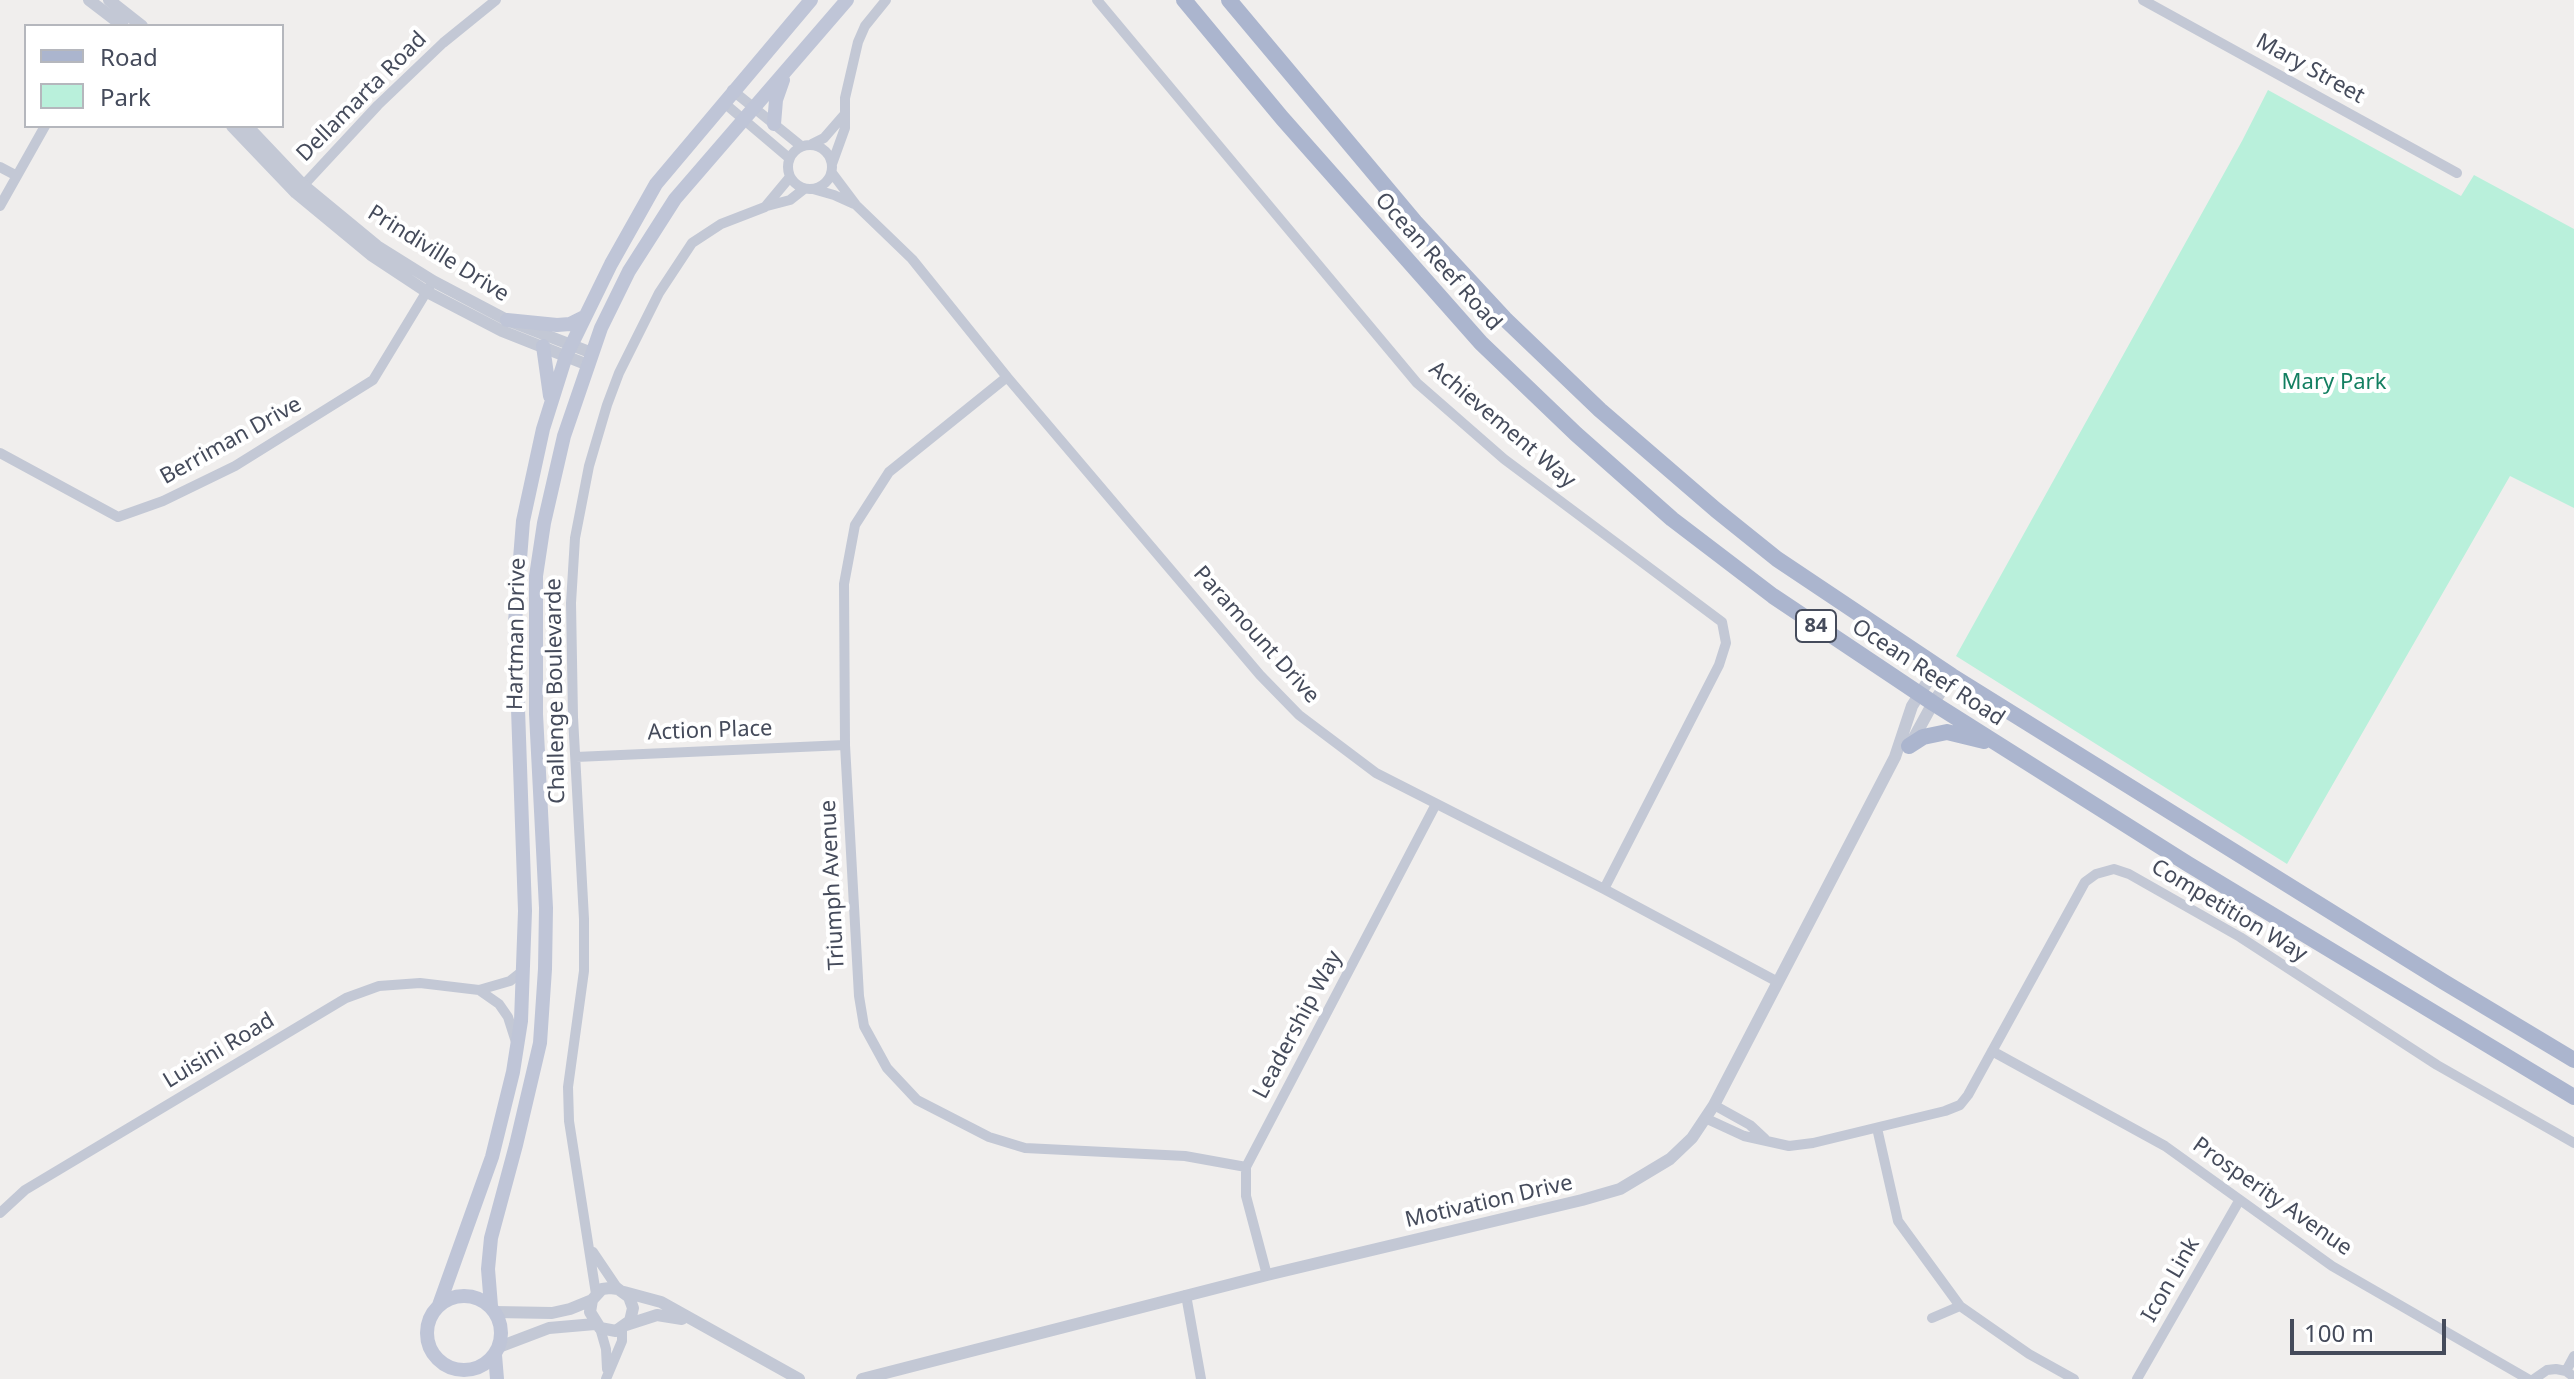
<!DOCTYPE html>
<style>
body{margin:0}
#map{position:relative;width:2574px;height:1379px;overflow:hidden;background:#f0eeed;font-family:"Noto Sans",sans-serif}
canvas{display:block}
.legend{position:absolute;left:24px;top:24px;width:260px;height:104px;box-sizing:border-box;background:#fff;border:2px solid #b5b7bd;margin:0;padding:10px 14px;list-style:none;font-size:24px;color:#454b5b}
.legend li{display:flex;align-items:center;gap:16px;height:40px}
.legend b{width:40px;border:2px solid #b5b7bd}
.scale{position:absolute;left:2290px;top:1319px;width:156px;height:36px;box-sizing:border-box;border:4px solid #454b5b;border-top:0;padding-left:10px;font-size:24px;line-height:28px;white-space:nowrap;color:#454b5b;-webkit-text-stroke:6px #fff;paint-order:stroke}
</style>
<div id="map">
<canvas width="2574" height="1379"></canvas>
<ul class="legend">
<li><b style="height:10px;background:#abb5ce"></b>Road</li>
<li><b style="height:22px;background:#b9f0db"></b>Park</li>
</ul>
<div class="scale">100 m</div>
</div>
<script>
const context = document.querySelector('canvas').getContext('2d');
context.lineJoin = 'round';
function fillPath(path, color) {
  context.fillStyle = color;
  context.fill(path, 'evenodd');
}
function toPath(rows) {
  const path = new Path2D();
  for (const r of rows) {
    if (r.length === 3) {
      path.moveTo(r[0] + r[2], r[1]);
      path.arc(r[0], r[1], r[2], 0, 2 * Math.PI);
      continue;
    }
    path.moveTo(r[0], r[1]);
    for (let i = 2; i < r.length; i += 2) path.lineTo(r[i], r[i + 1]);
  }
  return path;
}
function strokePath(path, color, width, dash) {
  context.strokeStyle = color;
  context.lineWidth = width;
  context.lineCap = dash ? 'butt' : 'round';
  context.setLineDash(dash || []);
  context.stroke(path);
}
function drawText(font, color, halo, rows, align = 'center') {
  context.font = font + ' "Noto Sans",sans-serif';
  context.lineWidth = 8;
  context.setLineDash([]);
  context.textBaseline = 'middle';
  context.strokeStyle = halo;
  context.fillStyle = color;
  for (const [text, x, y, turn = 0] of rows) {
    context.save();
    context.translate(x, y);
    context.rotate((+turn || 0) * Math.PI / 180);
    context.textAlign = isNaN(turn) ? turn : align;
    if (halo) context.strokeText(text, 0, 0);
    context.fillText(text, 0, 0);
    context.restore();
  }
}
fillPath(toPath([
 [2268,90,2461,196,2474,175,2574,229,2574,508,2510,476,2287,864,1956,656,2242,141]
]), '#b9f0db');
strokePath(toPath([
 [1097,0,1417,383,1504,459,1722,622,1726,643,1719,665,1604,889],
 [2143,0,2457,173],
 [732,90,801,146],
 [723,102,789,158],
 [812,144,824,138,844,115],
 [810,167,22],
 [832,164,845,128,845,98,858,42,865,26,886,0],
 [0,167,17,176],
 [832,173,856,205,912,259,1007,377,1260,675,1299,715,1376,773,1604,889,1776,981],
 [813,189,834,195,854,204],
 [299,190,378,105,443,43,496,0],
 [0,206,45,126],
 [767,206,790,200,804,189],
 [1007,377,889,472,855,525,844,584,845,745,859,996,864,1026,887,1068,917,1100,989,1137,1025,1148,1185,1156,1246,1167],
 [0,453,118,517,163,501,235,466,373,380,430,286],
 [576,757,845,745],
 [479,990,499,1004,508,1017,516,1042],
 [1992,1051,2165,1146,2332,1266,2528,1379],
 [1714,1105,1750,1125,1765,1139],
 [1705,1118,1744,1136,1789,1146,1813,1143,1945,1111,1960,1105,1968,1095,2085,882,2096,874,2114,869,2129,874,2240,937,2437,1065,2574,1143],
 [1877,1128,1898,1221,1960,1306,2029,1354,2074,1379],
 [0,1213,25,1190,346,998,379,986,420,983,479,990,510,981,524,970],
 [593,1252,618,1289],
 [1267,1275,1246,1196,1246,1167,1436,804],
 [596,1294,569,1121,568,1087,584,971,584,919,573,717,571,603,575,538,589,466,607,405,619,373,659,293,692,243,721,224,765,207,790,177],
 [1186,1295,1201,1379],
 [1932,1318,1960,1306],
 [600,1328,606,1349,607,1369],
 [2566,1371,2574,1356],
 [606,1379,622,1341,622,1329],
 [2137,1379,2239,1201],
 [2534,1379,2547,1370,2556,1369,2566,1371,2574,1377]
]), '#c3c8d5', 10);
strokePath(toPath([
 [89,0,123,26],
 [109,0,142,26],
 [232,126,296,193,371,255,427,292,502,331,588,365],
 [247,126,303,185,377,246,433,281,507,320,592,353],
 [1910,745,1933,703,1952,676],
 [624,1292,661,1302,799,1379],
 [495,1312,552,1313,570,1309,592,1300,602,1289,610,1288,618,1289,629,1297,633,1308,630,1321,616,1331,600,1328,590,1312,592,1300],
 [626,1325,657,1315,682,1319],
 [499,1347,549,1328,595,1324],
 [862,1379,1267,1275,1582,1200,1620,1189,1670,1159,1692,1138,1714,1105,1895,757,1912,706,1937,667]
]), '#c3c8d5', 12);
strokePath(toPath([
 [774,124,776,100,783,80],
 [507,320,557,325,570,324,584,317],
 [543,346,550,396],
 [464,1333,37],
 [439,1305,492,1157,513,1072,521,1021,525,911,515,622,523,521,543,429,566,356,611,264,656,184,811,0],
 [491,1306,488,1269,491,1238,516,1145,540,1043,545,969,546,908,536,714,536,576,544,523,564,436,601,328,629,271,675,199,847,0],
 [495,1355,497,1379]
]), '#bfc5d7', 14);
strokePath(toPath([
 [1184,0,1282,118,1481,343,1576,434,1672,519,1773,596,1933,703,2188,864,2574,1097],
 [1229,0,1415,222,1505,319,1600,410,1716,510,1777,559,1952,676,2444,982,2574,1060],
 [1909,746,1923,737,1947,732,1984,741]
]), '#abb5ce', 16);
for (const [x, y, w] of [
 [1816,626,40]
]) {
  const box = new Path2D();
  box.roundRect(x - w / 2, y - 16, w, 32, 6);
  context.fillStyle = '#fff';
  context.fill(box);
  strokePath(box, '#454b5b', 2);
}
drawText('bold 20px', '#454b5b', null, [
 ["84",1816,626]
]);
drawText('22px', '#454b5b', '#fff', [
 ["Mary Street",2310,69,29],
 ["Dellamarta Road",362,97,-45],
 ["Prindiville Drive",438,254,32],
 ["Ocean Reef Road",1438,262,48],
 ["Achievement Way",1502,425,40],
 ["Berriman Drive",231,441,-29],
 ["Hartman Drive",517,634,-89],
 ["Paramount Drive",1256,635,48],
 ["Ocean Reef Road",1928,673,33],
 ["Challenge Boulevarde",556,691,-91],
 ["Action Place",710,731,-2],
 ["Triumph Avenue",833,885,-93],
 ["Competition Way",2229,911,31],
 ["Leadership Way",1298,1025,-62],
 ["Luisini Road",219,1051,-31],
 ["Prosperity Avenue",2272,1197,35],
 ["Motivation Drive",1489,1202,-13],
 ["Icon Link",2171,1280,-60]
]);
drawText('22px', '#137f61', '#fff', [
 ["Mary Park",2334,383]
]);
</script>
